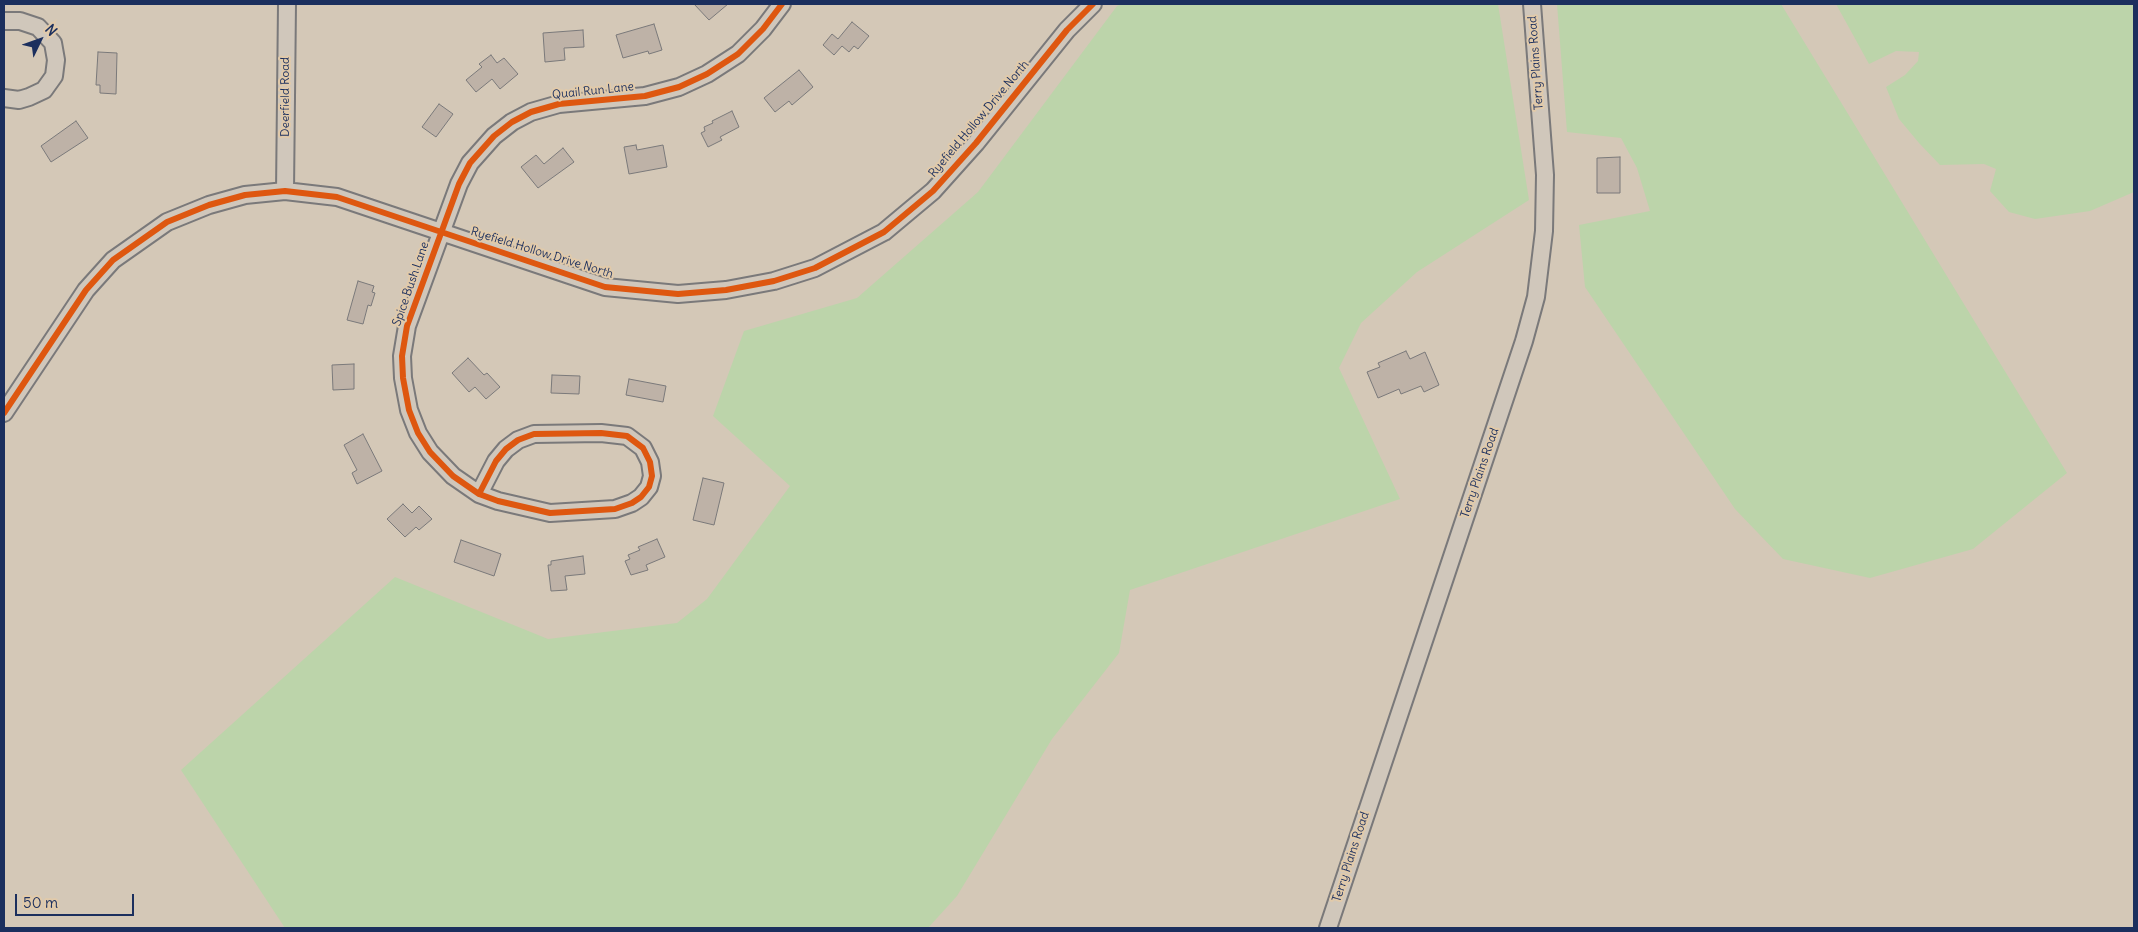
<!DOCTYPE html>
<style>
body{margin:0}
#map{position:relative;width:2138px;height:932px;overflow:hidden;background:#d4c8b7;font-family:Delius,sans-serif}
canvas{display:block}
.frame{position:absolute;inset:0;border:5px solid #1b2f5e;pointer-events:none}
.north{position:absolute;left:15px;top:15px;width:50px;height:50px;-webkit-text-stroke:4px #e1caaa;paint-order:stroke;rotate:48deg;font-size:14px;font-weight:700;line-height:20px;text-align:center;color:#1b2f5e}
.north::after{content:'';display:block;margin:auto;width:18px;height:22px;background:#1b2f5e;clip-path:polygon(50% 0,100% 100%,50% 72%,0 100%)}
.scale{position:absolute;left:15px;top:894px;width:119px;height:22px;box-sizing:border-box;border:2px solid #1b2f5e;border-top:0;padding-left:6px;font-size:15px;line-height:18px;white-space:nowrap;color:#1b2f5e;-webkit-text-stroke:4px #e1caaa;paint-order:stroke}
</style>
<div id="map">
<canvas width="2138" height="932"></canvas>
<div class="frame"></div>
<div class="north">N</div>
<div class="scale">50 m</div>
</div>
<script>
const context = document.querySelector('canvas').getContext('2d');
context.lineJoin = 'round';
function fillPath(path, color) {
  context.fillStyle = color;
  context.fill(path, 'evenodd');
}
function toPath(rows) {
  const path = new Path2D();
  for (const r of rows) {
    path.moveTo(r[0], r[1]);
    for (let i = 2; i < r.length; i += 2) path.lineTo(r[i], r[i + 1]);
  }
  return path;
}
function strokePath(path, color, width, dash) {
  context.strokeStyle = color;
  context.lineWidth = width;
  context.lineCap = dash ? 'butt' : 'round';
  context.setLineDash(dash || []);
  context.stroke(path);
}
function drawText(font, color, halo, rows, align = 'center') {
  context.font = font + ' Delius,sans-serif';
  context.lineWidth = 4;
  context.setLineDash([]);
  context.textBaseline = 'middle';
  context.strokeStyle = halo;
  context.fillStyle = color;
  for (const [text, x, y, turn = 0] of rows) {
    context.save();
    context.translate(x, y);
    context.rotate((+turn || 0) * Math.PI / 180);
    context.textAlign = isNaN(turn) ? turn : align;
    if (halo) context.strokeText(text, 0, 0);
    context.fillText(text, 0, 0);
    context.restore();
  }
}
fillPath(toPath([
 [1122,4,1498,4,1529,200,1417,272,1361,323,1339,368,1400,499,1130,590,1119,653,1052,739,957,896,928,928,285,928,181,770,395,577,548,639,677,623,707,599,790,486,713,416,744,331,857,298,978,192,1117,6],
 [1557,4,1781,4,2067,473,1973,549,1870,578,1783,559,1735,509,1585,287,1579,225,1650,211,1637,168,1621,138,1567,132],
 [1836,4,2134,4,2134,192,2090,211,2035,219,2009,212,1990,191,1996,169,1984,164,1940,165,1919,143,1899,119,1886,87,1905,75,1918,61,1919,52,1896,51,1869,64]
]), '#bcd4aa');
const building = toPath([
 [694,4,728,4,709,20,694,4],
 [852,22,869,36,858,49,854,46,849,52,842,46,834,55,823,45,832,34,838,39,852,22],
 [654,24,662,50,649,54,648,51,623,58,616,35,654,24],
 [583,30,584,47,564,48,565,60,545,62,543,33,583,30],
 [98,52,117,53,116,94,100,93,100,85,96,85,98,52],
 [491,55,497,63,504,58,518,74,500,89,492,79,476,92,466,80,482,67,479,64,491,55],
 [799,70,813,87,792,105,789,101,775,112,764,98,799,70],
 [439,104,453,114,436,137,422,127,439,104],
 [732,111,739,127,720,137,722,140,708,147,701,133,705,131,704,127,713,123,712,121,732,111],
 [76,121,88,138,51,162,41,146,76,121],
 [636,145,637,150,663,145,667,167,629,174,624,147,636,145],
 [563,148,574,162,538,188,521,167,536,155,544,164,563,148],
 [1620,157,1620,193,1597,193,1597,158,1620,157],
 [358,281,374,286,372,292,375,293,371,306,368,305,363,324,347,320,358,281],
 [1406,351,1410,359,1425,352,1439,385,1424,392,1421,386,1401,394,1399,389,1378,398,1367,372,1380,367,1378,363,1406,351],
 [468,358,484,375,487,373,500,387,486,399,475,387,469,392,452,373,468,358],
 [354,364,354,389,333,390,332,365,354,364],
 [552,375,580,376,579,394,551,393,552,375],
 [629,379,666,386,663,402,626,395,629,379],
 [363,434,382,471,357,484,352,473,357,470,344,445,363,434],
 [703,478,724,483,714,525,693,520,703,478],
 [403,504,412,513,419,506,432,519,419,530,416,527,405,537,387,519,403,504],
 [657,539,665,557,646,565,648,570,631,575,625,561,630,559,628,555,640,550,638,547,657,539],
 [461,540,501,554,494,576,454,562,461,540],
 [583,556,585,574,565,576,567,590,551,591,548,565,551,565,551,561,583,556]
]);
fillPath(building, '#beb2a7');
strokePath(building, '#7a797a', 1);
const minor = toPath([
 [4,21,20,21,38,27,53,43,56,60,54,76,44,90,29,97,19,100,4,98],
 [285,191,287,4],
 [4,413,86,290,113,260,167,222,209,205,245,195,285,191,337,197,605,287,678,294,726,290,774,281,815,268,884,232,933,191,976,143,1067,30,1093,4],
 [479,494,496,461,506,449,518,440,534,434,601,433,627,436,643,448,650,462,652,476,649,487,641,497,632,503,615,509,550,513,498,501,479,494,453,476,430,452,418,433,409,410,403,378,402,356,407,326,459,184,470,163,494,136,512,122,531,112,559,104,645,96,679,87,707,74,738,54,763,29,782,4],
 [1328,928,1524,341,1536,297,1544,231,1545,175,1532,4]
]);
strokePath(minor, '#7a797a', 20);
strokePath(minor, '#d0c7bb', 16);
strokePath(toPath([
 [4,413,86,290,113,260,167,222,209,205,245,195,285,191,337,197,605,287,678,294,726,290,774,281,815,268,884,232,933,191,976,143,1067,30,1093,4],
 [479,494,496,461,506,449,518,440,534,434,601,433,627,436,643,448,650,462,652,476,649,487,641,497,632,503,615,509,550,513,498,501,479,494,453,476,430,452,418,433,409,410,403,378,402,356,407,326,459,184,470,163,494,136,512,122,531,112,559,104,645,96,679,87,707,74,738,54,763,29,782,4]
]), '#de5710', 6);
drawText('12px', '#1b2f5e', '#e1caaa', [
 ["Terry Plains Road",1536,63,-94],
 ["Quail Run Lane",593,91,-6],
 ["Deerfield Road",286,97,-90],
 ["Ryefield Hollow Drive North",979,119,-50],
 ["Ryefield Hollow Drive North",542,253,17],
 ["Spice Bush Lane",411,284,-71],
 ["Terry Plains Road",1480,473,-71],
 ["Terry Plains Road",1351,857,-72]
]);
</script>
